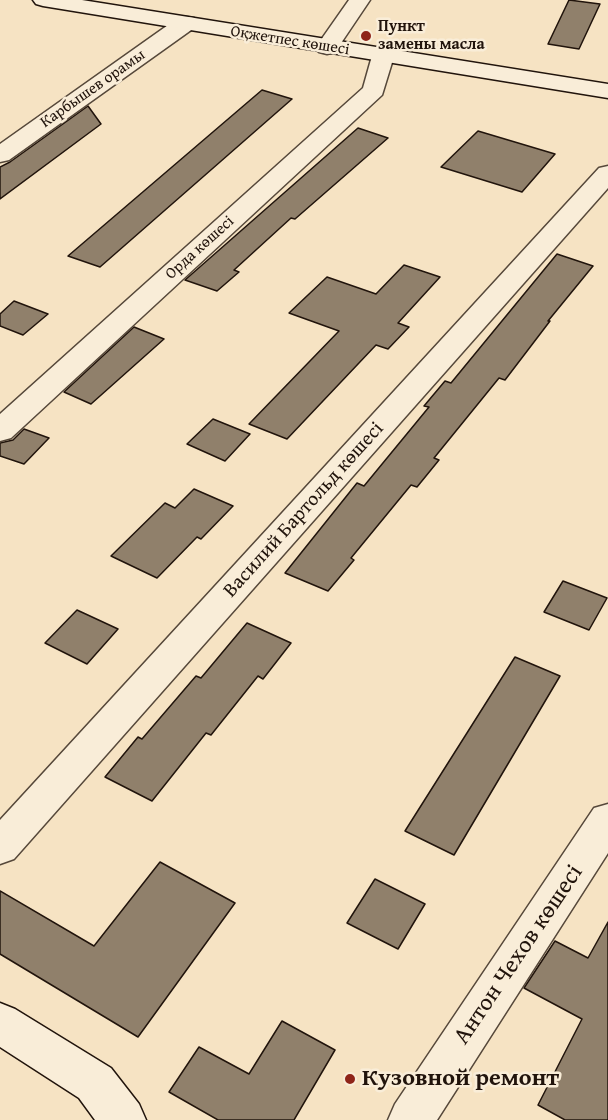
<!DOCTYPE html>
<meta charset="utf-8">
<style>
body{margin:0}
canvas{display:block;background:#f6e3c3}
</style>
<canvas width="608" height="1120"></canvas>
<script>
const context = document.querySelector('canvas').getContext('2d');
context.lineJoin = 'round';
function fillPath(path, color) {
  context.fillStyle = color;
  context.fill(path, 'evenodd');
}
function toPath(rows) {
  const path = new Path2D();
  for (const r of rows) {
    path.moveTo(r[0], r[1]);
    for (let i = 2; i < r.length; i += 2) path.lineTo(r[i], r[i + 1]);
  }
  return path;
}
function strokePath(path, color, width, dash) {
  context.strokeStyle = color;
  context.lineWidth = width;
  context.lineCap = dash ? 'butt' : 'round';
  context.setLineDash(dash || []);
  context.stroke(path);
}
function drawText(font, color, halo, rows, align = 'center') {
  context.font = font + ' "Gentium Book Plus",serif';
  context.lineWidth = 5;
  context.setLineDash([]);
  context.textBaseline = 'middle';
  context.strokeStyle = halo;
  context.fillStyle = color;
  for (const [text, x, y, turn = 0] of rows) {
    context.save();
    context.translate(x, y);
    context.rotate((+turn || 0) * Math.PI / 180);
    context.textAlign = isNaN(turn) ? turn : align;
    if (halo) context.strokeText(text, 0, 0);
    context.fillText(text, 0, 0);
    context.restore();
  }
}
const building = toPath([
 [569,0,600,4,579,49,548,44,569,0],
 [262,90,292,99,100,267,68,256,262,90],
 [88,106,101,124,0,199,0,167,10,162,88,106],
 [358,128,388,138,295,219,291,218,234,270,239,272,217,291,185,280,358,128],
 [478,131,555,154,522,192,441,167,478,131],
 [557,254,593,266,548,321,550,321,505,380,499,378,434,458,439,460,417,487,411,485,351,558,354,560,328,591,285,573,357,483,364,486,429,407,424,406,445,381,451,383,557,254],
 [404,265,440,277,398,323,409,327,388,349,376,345,287,439,249,424,339,331,289,313,327,277,376,294,404,265],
 [14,301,48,314,23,335,0,326,0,314,14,301],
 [134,327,164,339,91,404,64,392,134,327],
 [213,419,250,434,225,461,187,444,213,419],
 [24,429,49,438,24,464,0,456,0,443,13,440,24,429],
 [194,489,233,506,201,539,197,537,157,578,111,556,165,503,175,508,194,489],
 [563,581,607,598,589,630,544,612,563,581],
 [77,610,118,629,87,664,45,643,77,610],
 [247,623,291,643,263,679,258,676,211,735,206,733,152,801,105,777,138,737,142,739,196,676,201,678,247,623],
 [515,657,560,676,454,855,405,831,515,657],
 [160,862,235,903,138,1037,0,954,0,891,94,946,160,862],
 [375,879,425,904,398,949,347,923,375,879],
 [608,922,608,1120,565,1120,538,1105,582,1019,524,988,555,941,588,958,608,922],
 [282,1021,335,1050,294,1120,218,1120,169,1092,199,1047,249,1074,282,1021]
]);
fillPath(building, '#90806b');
strokePath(building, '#21140c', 1.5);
const street = toPath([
 [349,0,370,0,335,52,327,54,319,52,316,47,349,0],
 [186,17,194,18,197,23,194,28,9,160,0,162,0,144,178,18,186,17],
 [383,49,391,51,394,56,382,95,11,438,0,441,0,414,363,88,372,56,375,51,383,49],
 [608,166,608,188,14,859,0,864,0,820,599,168,608,166],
 [608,804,608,853,437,1120,388,1120,395,1104,594,808,608,804]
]);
const secondary = toPath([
 [33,0,82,0,608,84,608,98,43,6,36,4,33,0],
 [0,1003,15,1009,111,1068,139,1104,146,1120,95,1120,79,1098,0,1047,0,1003]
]);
strokePath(street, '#56483a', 3);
strokePath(secondary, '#21140c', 3);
fillPath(street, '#f9edd8');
fillPath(secondary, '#f9edd8');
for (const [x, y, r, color] of [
 [366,36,6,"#8f2418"],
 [350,1079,6,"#8f2418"]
]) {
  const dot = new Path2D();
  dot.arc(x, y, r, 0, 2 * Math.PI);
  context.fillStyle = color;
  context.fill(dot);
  strokePath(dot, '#f9edd8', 2);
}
drawText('bold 16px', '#21140c', '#f9edd8', [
 ["Пункт",378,27],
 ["замены масла",378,45]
], 'left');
drawText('16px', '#21140c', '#f9edd8', [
 ["Оқжетпес көшесі",290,41,9],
 ["Карбышев орамы",93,89,-35],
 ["Орда көшесі",200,248,-42]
]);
drawText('20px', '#21140c', '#f9edd8', [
 ["Василий Бартольд көшесі",304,510,-48]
]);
drawText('24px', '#21140c', '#f9edd8', [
 ["Антон Чехов көшесі",519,955,-56]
]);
drawText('bold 24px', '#21140c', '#f9edd8', [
 ["Кузовной ремонт",362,1079]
], 'left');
</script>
